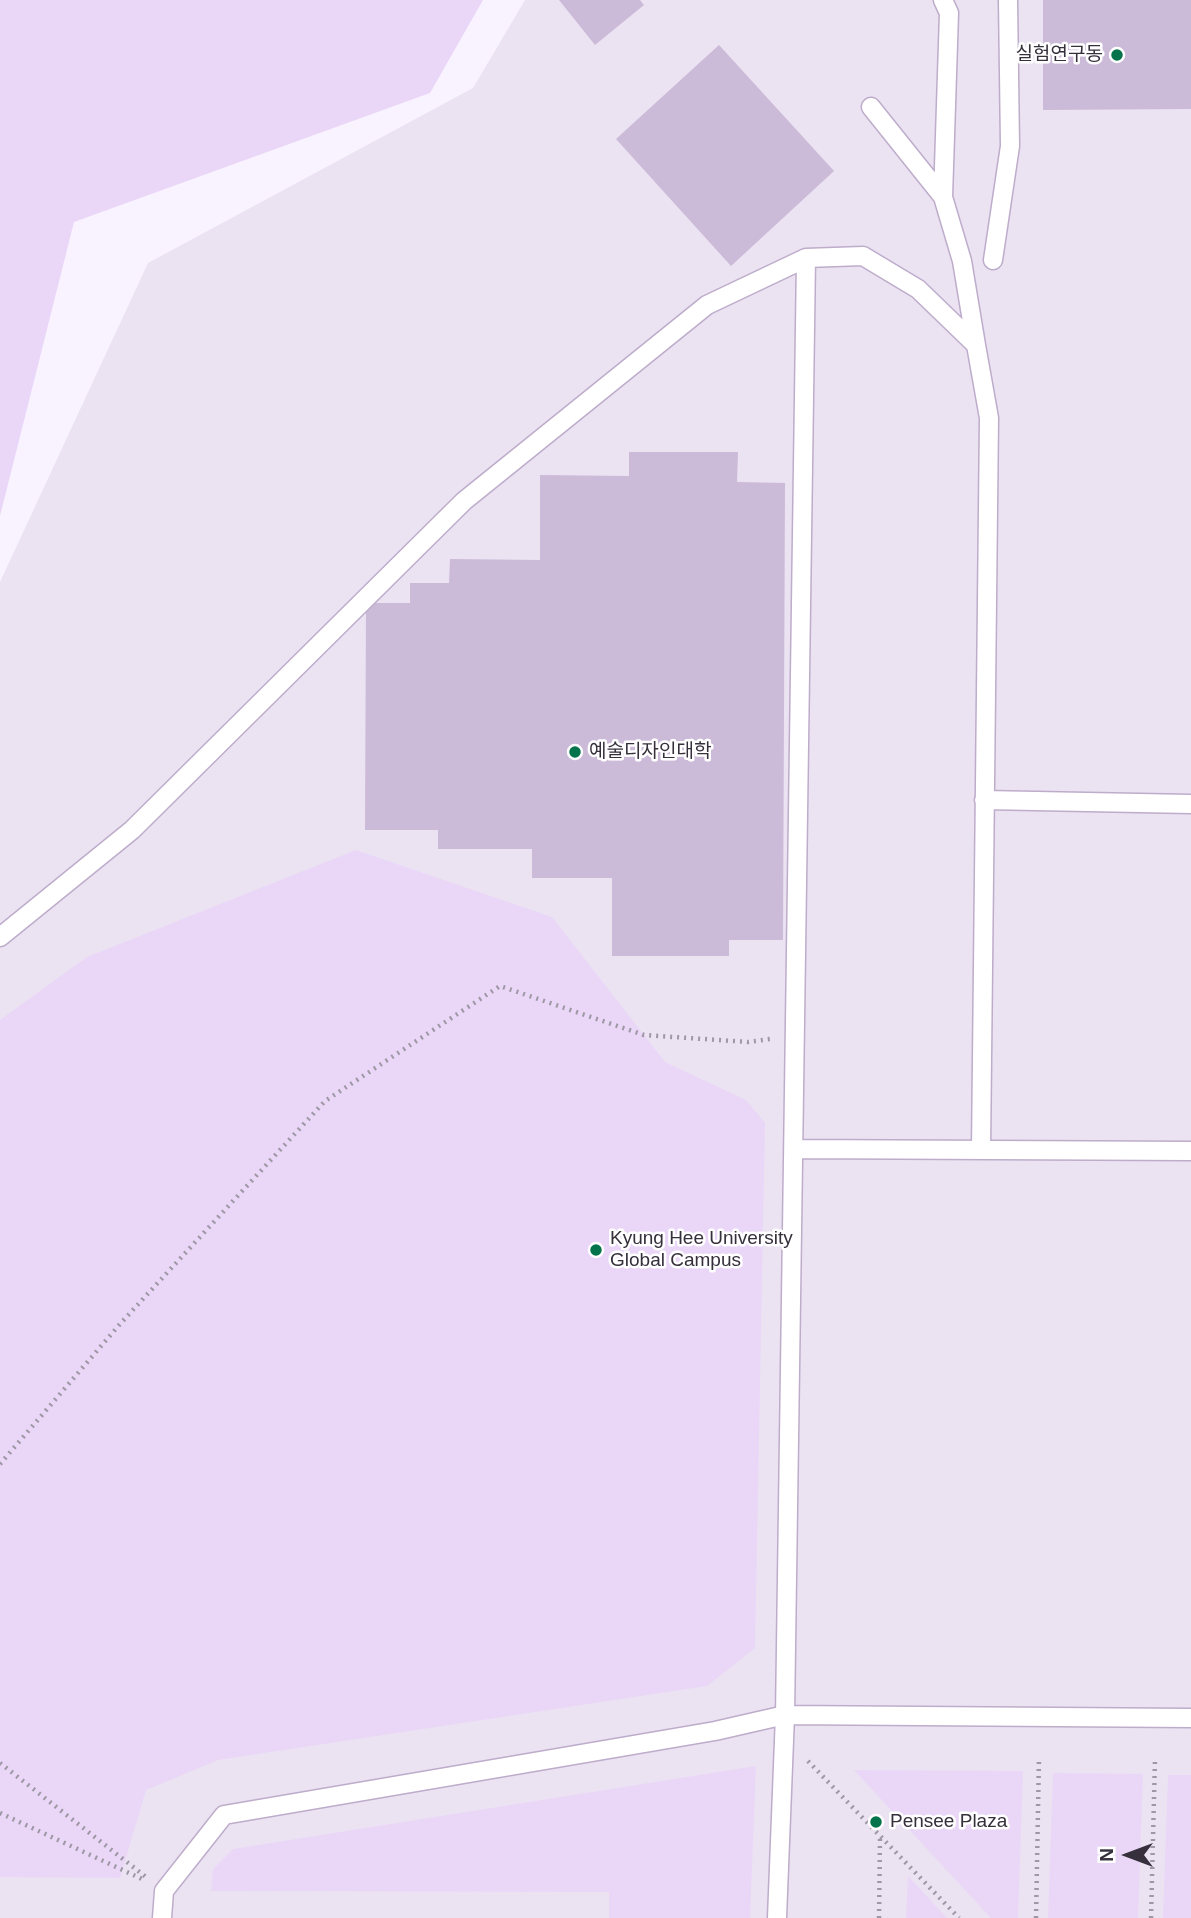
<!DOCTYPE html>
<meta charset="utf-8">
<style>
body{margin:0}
#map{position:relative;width:1191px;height:1918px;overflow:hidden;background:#f9f2ff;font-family:Arial,sans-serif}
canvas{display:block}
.north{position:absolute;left:1093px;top:1820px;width:70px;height:70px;-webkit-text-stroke:5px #fff;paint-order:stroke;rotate:270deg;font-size:19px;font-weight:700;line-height:28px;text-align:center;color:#362f3c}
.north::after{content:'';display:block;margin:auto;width:24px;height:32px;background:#362f3c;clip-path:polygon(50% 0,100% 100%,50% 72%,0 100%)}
</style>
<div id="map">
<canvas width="1191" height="1918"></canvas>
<div class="north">N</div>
</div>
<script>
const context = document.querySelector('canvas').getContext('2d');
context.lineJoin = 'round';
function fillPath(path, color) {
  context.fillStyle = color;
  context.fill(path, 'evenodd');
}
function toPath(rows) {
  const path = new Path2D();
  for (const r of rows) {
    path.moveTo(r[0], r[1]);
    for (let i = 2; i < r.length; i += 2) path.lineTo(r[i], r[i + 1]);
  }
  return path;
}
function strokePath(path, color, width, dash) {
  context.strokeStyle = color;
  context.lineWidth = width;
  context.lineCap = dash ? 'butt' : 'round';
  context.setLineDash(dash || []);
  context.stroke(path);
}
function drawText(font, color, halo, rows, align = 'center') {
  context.font = font + ' Arial,"Noto Sans KR",sans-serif';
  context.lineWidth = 5;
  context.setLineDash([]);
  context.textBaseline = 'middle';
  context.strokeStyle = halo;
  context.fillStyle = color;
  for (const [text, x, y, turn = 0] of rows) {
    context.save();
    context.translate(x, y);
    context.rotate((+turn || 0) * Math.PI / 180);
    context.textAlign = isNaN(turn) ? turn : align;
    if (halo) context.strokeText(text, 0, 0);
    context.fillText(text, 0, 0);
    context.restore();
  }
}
fillPath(toPath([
 [525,0,1191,0,1191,1918,0,1918,0,582,148,263,473,88]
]), '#ebe3f2');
fillPath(toPath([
 [0,0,483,0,430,93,74,222,0,516],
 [356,850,552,917,665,1062,746,1100,765,1123,755,1648,707,1686,218,1760,146,1790,120,1878,0,1877,0,1020,87,957],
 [756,1766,750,1918,609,1918,609,1892,211,1891,213,1869,233,1849],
 [854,1770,1023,1771,1018,1918,991,1918],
 [1053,1773,1143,1774,1138,1918,1048,1918],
 [1168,1775,1191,1775,1191,1918,1163,1918],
 [908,1876,947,1918,906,1918]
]), '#ead7f8');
fillPath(toPath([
 [559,0,640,0,644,5,595,45],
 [1043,0,1191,0,1191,109,1043,110],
 [719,45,834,171,731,266,616,139],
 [629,452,738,452,737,482,785,483,783,940,729,940,729,956,612,956,612,878,532,878,532,849,438,849,438,830,365,830,366,603,410,603,410,583,449,583,450,559,540,560,540,475,629,476]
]), '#ccbad9');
const lane = toPath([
 [871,107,943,197],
 [993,260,1010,146,1008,0],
 [976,345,989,418,981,1150],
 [984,800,1191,804],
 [0,937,132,830,464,501,707,305,806,258,863,256,918,289,976,345,962,261,943,197,949,13,943,0],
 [795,1149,1191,1151],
 [162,1918,164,1891,224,1815,715,1731,785,1715,1191,1718],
 [777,1918,785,1715,806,258]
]);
strokePath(lane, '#beaccb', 21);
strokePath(toPath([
 [0,1464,120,1324,325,1101,500,986,644,1035,748,1042,770,1039],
 [808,1761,959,1918],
 [0,1763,146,1877],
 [0,1813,142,1879],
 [879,1918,880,1838],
 [1036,1918,1039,1757],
 [1151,1918,1155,1759]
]), '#9e97a4', 4.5, [2, 5]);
strokePath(lane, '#fff', 18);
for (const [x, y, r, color] of [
 [1117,55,7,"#05734c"],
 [575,752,7,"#05734c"],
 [596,1250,7,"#05734c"],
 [876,1822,7,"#05734c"]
]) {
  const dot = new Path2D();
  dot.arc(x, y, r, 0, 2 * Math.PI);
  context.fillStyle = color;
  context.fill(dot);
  strokePath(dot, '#fff', 2.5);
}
drawText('19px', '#362f3c', '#fff', [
 ["실험연구동",1103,55,"right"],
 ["예술디자인대학",589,752],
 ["Kyung Hee University",610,1239],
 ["Global Campus",610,1261],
 ["Pensee Plaza",890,1822]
], 'left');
</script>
